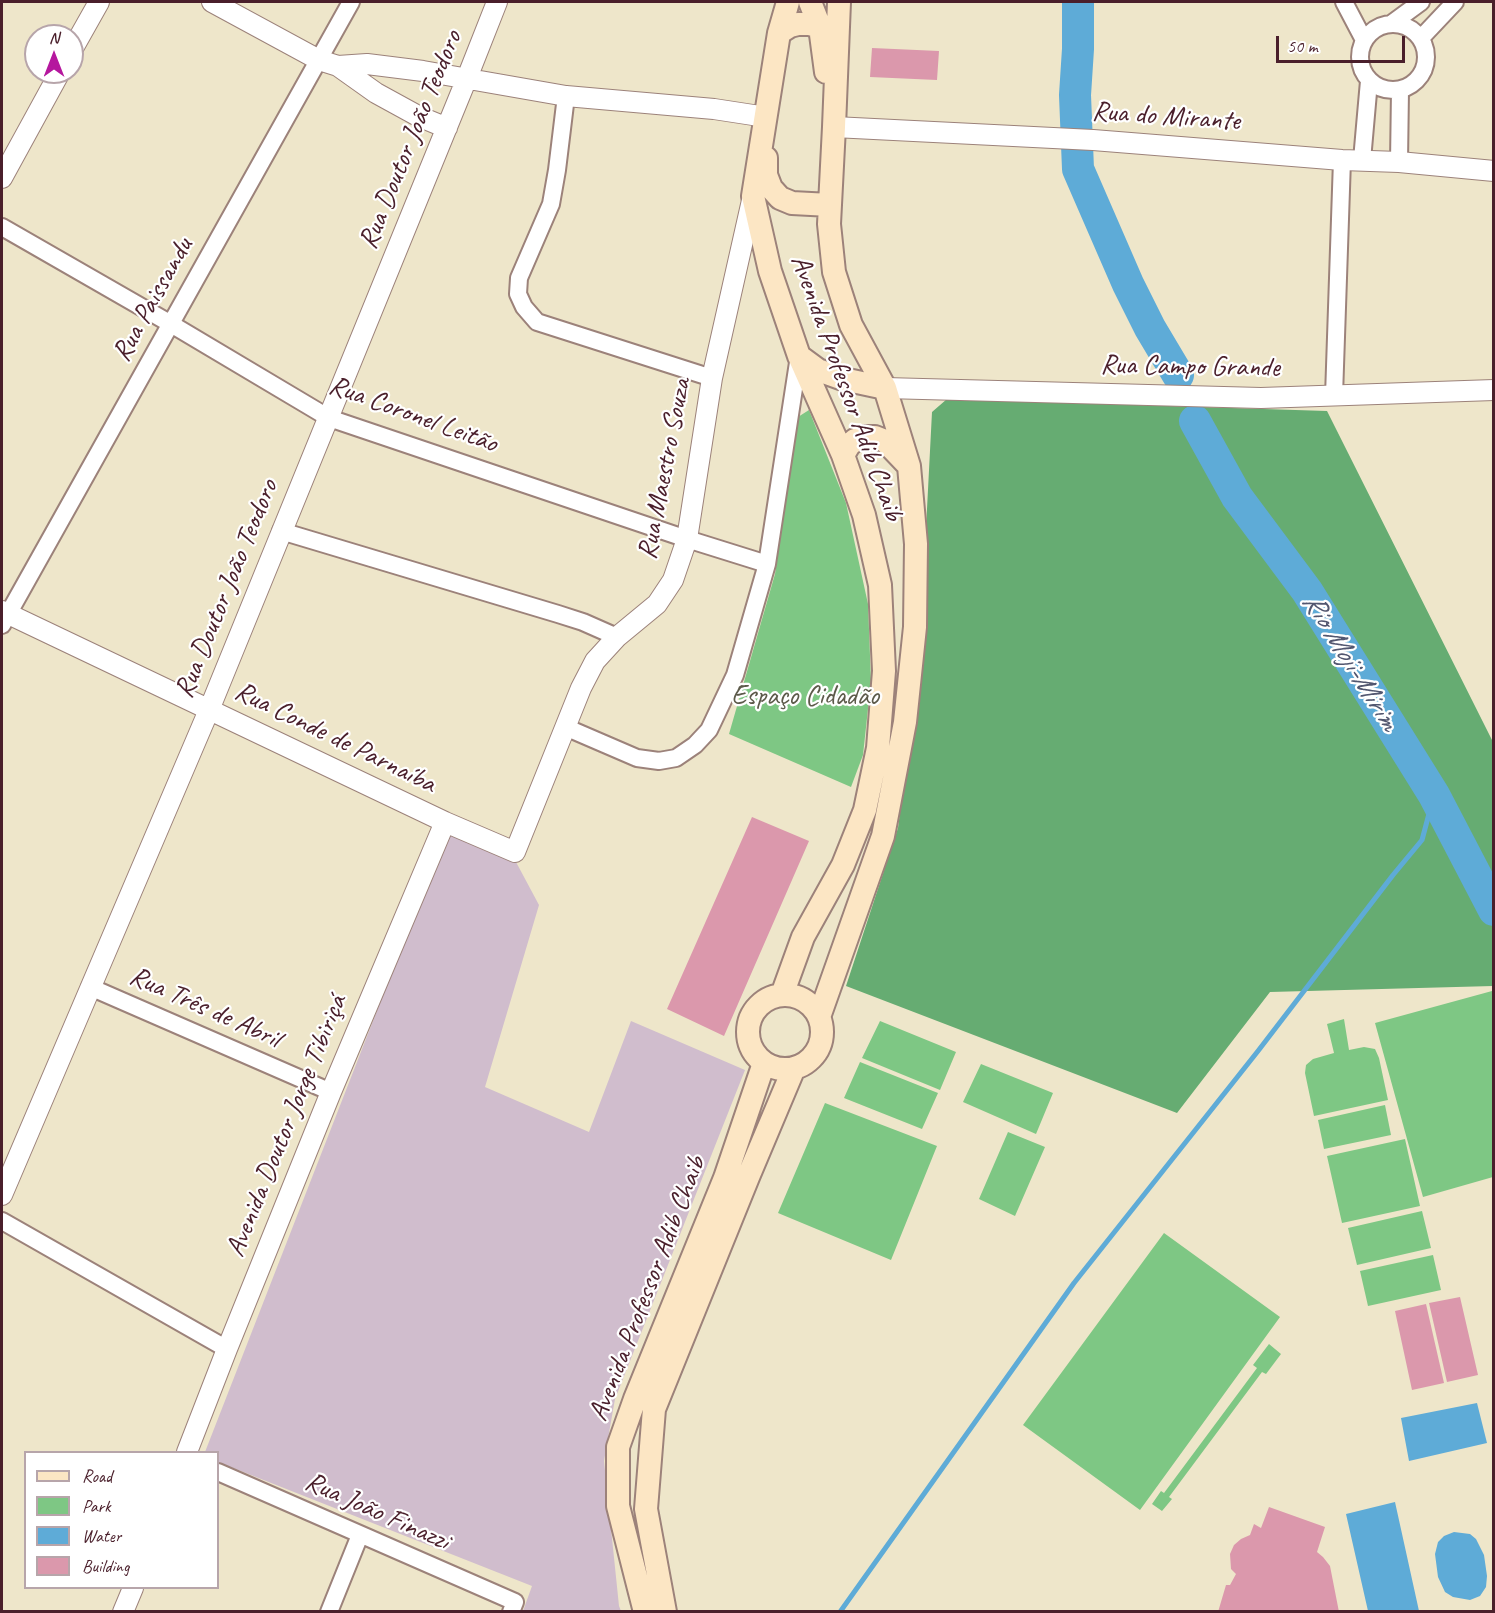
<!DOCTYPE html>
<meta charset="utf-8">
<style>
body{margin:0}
#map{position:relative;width:1495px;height:1613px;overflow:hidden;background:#eee6ca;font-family:Caveat,sans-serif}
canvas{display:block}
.frame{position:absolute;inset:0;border:3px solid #4a1f2b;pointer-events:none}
.legend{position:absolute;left:24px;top:1451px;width:195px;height:138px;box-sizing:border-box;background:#fff;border:2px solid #b7a5aa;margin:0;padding:8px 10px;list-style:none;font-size:18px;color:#4a1f2b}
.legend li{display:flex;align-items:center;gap:12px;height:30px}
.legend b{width:30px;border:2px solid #b7a5aa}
.north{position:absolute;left:24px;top:24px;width:60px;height:60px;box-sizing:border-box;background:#fff;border:2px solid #b7a5aa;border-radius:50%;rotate:0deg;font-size:16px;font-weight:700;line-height:24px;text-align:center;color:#4a1f2b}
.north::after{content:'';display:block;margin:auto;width:21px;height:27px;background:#b5179e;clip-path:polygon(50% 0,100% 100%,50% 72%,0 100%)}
.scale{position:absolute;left:1276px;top:36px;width:129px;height:27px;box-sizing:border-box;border:3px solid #4a1f2b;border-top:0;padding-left:8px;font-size:18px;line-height:21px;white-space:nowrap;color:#4a1f2b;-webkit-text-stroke:4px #fff;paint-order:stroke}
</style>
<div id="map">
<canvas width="1495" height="1613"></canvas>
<div class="frame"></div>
<ul class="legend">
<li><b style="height:8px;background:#fce6c4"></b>Road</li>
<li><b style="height:16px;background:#7ec784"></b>Park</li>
<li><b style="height:16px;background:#5eabd7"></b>Water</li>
<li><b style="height:16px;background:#db98ac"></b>Building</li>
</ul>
<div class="north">N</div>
<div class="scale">50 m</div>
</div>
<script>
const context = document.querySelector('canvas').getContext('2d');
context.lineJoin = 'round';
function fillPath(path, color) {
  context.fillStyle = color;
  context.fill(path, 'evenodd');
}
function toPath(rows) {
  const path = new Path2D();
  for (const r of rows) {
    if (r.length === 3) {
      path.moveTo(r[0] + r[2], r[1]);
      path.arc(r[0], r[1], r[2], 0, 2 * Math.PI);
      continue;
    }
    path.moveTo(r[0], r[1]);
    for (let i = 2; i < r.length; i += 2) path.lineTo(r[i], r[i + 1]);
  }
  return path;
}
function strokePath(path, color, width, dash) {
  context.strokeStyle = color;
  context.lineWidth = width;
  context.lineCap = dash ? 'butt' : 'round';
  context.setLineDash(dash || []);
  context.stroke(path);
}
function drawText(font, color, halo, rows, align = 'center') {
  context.font = font + ' Caveat,sans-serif';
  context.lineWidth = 4.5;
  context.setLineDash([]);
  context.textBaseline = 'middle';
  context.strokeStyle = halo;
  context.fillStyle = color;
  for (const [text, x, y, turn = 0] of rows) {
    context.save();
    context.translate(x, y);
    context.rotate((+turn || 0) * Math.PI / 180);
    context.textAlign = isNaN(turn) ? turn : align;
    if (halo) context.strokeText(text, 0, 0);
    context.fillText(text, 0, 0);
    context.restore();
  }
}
fillPath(toPath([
 [447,831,516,862,539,905,485,1087,589,1132,631,1021,745,1070,615,1399,604,1461,619,1606,621,1611,523,1611,532,1586,218,1462,218,1452,205,1452]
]), '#d0bdcd');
fillPath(toPath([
 [809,410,846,503,868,604,871,681,863,755,851,787,729,734,775,574,798,417],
 [1492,991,1494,998,1493,1177,1423,1197,1375,1023],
 [1344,1019,1349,1050,1364,1047,1375,1049,1379,1058,1388,1100,1314,1116,1305,1073,1306,1065,1313,1059,1334,1053,1327,1024],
 [880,1021,956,1052,940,1090,862,1058],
 [860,1062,938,1093,922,1129,844,1098],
 [981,1064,1053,1093,1036,1134,963,1102],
 [825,1103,937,1146,891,1260,778,1213],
 [1385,1105,1391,1135,1324,1149,1318,1120],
 [1008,1132,1045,1147,1015,1216,979,1199],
 [1405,1139,1420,1206,1342,1223,1327,1156],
 [1422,1211,1431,1248,1357,1265,1348,1228],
 [1164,1233,1280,1317,1140,1510,1023,1425],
 [1433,1255,1441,1290,1368,1306,1360,1271],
 [1269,1344,1281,1354,1266,1374,1262,1372,1169,1497,1172,1499,1162,1511,1152,1504,1161,1491,1164,1493,1257,1368,1253,1365]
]), '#7ec784');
fillPath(toPath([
 [947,399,1327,411,1492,740,1493,740,1493,986,1270,992,1177,1113,846,986,898,828,919,664,932,412]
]), '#66ac72');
fillPath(toPath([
 [1477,1403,1487,1443,1409,1461,1401,1418],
 [1395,1502,1419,1611,1368,1611,1346,1514],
 [1454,1532,1470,1534,1476,1539,1484,1555,1487,1576,1486,1587,1480,1596,1470,1600,1453,1597,1445,1592,1438,1577,1435,1554,1438,1542,1444,1536]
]), '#5eabd7');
strokePath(toPath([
 [840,1612,1074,1283,1258,1051,1393,875,1422,840,1434,795]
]), '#5eabd7', 5);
strokePath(toPath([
 [1078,2,1078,49,1075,95,1078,169,1128,284,1150,328,1178,375],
 [1195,421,1237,497,1307,591,1434,795,1494,910]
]), '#5eabd7', 32);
fillPath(toPath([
 [872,48,939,51,937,80,870,77],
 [752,817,809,841,724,1036,667,1009],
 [1460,1297,1478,1375,1447,1382,1429,1303],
 [1426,1304,1444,1383,1412,1390,1395,1311],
 [1269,1507,1325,1527,1317,1552,1323,1557,1330,1566,1339,1612,1218,1612,1226,1585,1230,1585,1236,1574,1231,1569,1230,1554,1234,1545,1241,1539,1250,1535,1254,1524,1261,1528]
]), '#db98ac');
const minor = toPath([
 [1344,2,1364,40],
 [1393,57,33],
 [1391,24,1421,2],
 [1421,38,1455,2],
 [566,96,557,170,551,204,519,278,518,294,524,307,537,322,712,378],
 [1362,160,1369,81],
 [1399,162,1400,90],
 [2,227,171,324,329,418,687,539,767,564],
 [1334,396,1342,160],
 [281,531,558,614,583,622,617,637],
 [2,625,351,2],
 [565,727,637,758,659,761,676,758,695,745,709,730,735,675,767,564,799,356],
 [90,987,331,1092],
 [2,1221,227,1349],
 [218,1472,515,1602,511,1612],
 [329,1612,360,1535]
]);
const tertiary = toPath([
 [212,2,319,60,338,66,367,64,423,71,566,96,714,109,766,117],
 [72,50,99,2],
 [338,66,376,93,418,116,447,128],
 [834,127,1093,140,1342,160,1399,162,1494,171],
 [2,178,60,72],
 [885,388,1261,398,1494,390],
 [2,611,445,822,515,852,581,688,595,661,617,637,657,604,673,580,687,539,712,378,753,196],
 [2,1195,209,710,467,78,497,2],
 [187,1452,227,1349,331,1092,445,822],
 [123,1612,133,1588]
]);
const secondary = toPath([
 [810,2,820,27],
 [779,33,790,26,798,24,809,24,820,27,826,72],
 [766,158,766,175,771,188,780,198,792,203,830,205],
 [799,356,818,370,843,379,885,388],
 [843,455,849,445,855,440,865,437,875,437,885,441,906,463],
 [782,995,803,937,843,865,865,810,878,748,884,671,880,585,864,515,843,455,799,356,770,271,753,196,779,33,788,2],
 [785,1032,37],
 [819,1017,883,836,905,722,915,627,916,544,909,466,885,388,851,325,834,272,829,224,834,127,839,2],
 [645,1612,618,1506,618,1447,635,1399,725,1178,764,1063],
 [665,1612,646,1509,654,1409,748,1177,794,1068]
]);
strokePath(minor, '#9c827a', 20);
strokePath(tertiary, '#9c827a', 22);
strokePath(secondary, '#9c827a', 26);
strokePath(minor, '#fff', 16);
strokePath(tertiary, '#fff', 20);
strokePath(secondary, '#fce6c4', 22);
drawText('28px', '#4a1f2b', '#fff', [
 ["Rua do Mirante",1166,117,4],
 ["Rua Doutor João Teodoro",411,140,-68],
 ["Rua Paissandu",153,300,-61],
 ["Rua Campo Grande",1190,367,1],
 ["Avenida Professor Adib Chaib",846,388,70],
 ["Rua Coronel Leitão",413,415,20],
 ["Rua Maestro Souza",665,469,-79],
 ["Rua Doutor João Teodoro",227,589,-68],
 ["Rua Conde de Parnaíba",335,738,26],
 ["Rua Três de Abril",205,1008,24],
 ["Avenida Doutor Jorge Tibiriçá",287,1126,-68],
 ["Avenida Professor Adib Chaib",648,1289,-69],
 ["Rua João Finazzi",377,1512,24]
]);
drawText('28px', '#5c5a4a', '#fff', [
 ["Espaço Cidadão",805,697]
]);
drawText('italic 30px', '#525770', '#fff', [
 ["Rio Moji-Mirim",1350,662,58]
]);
</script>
